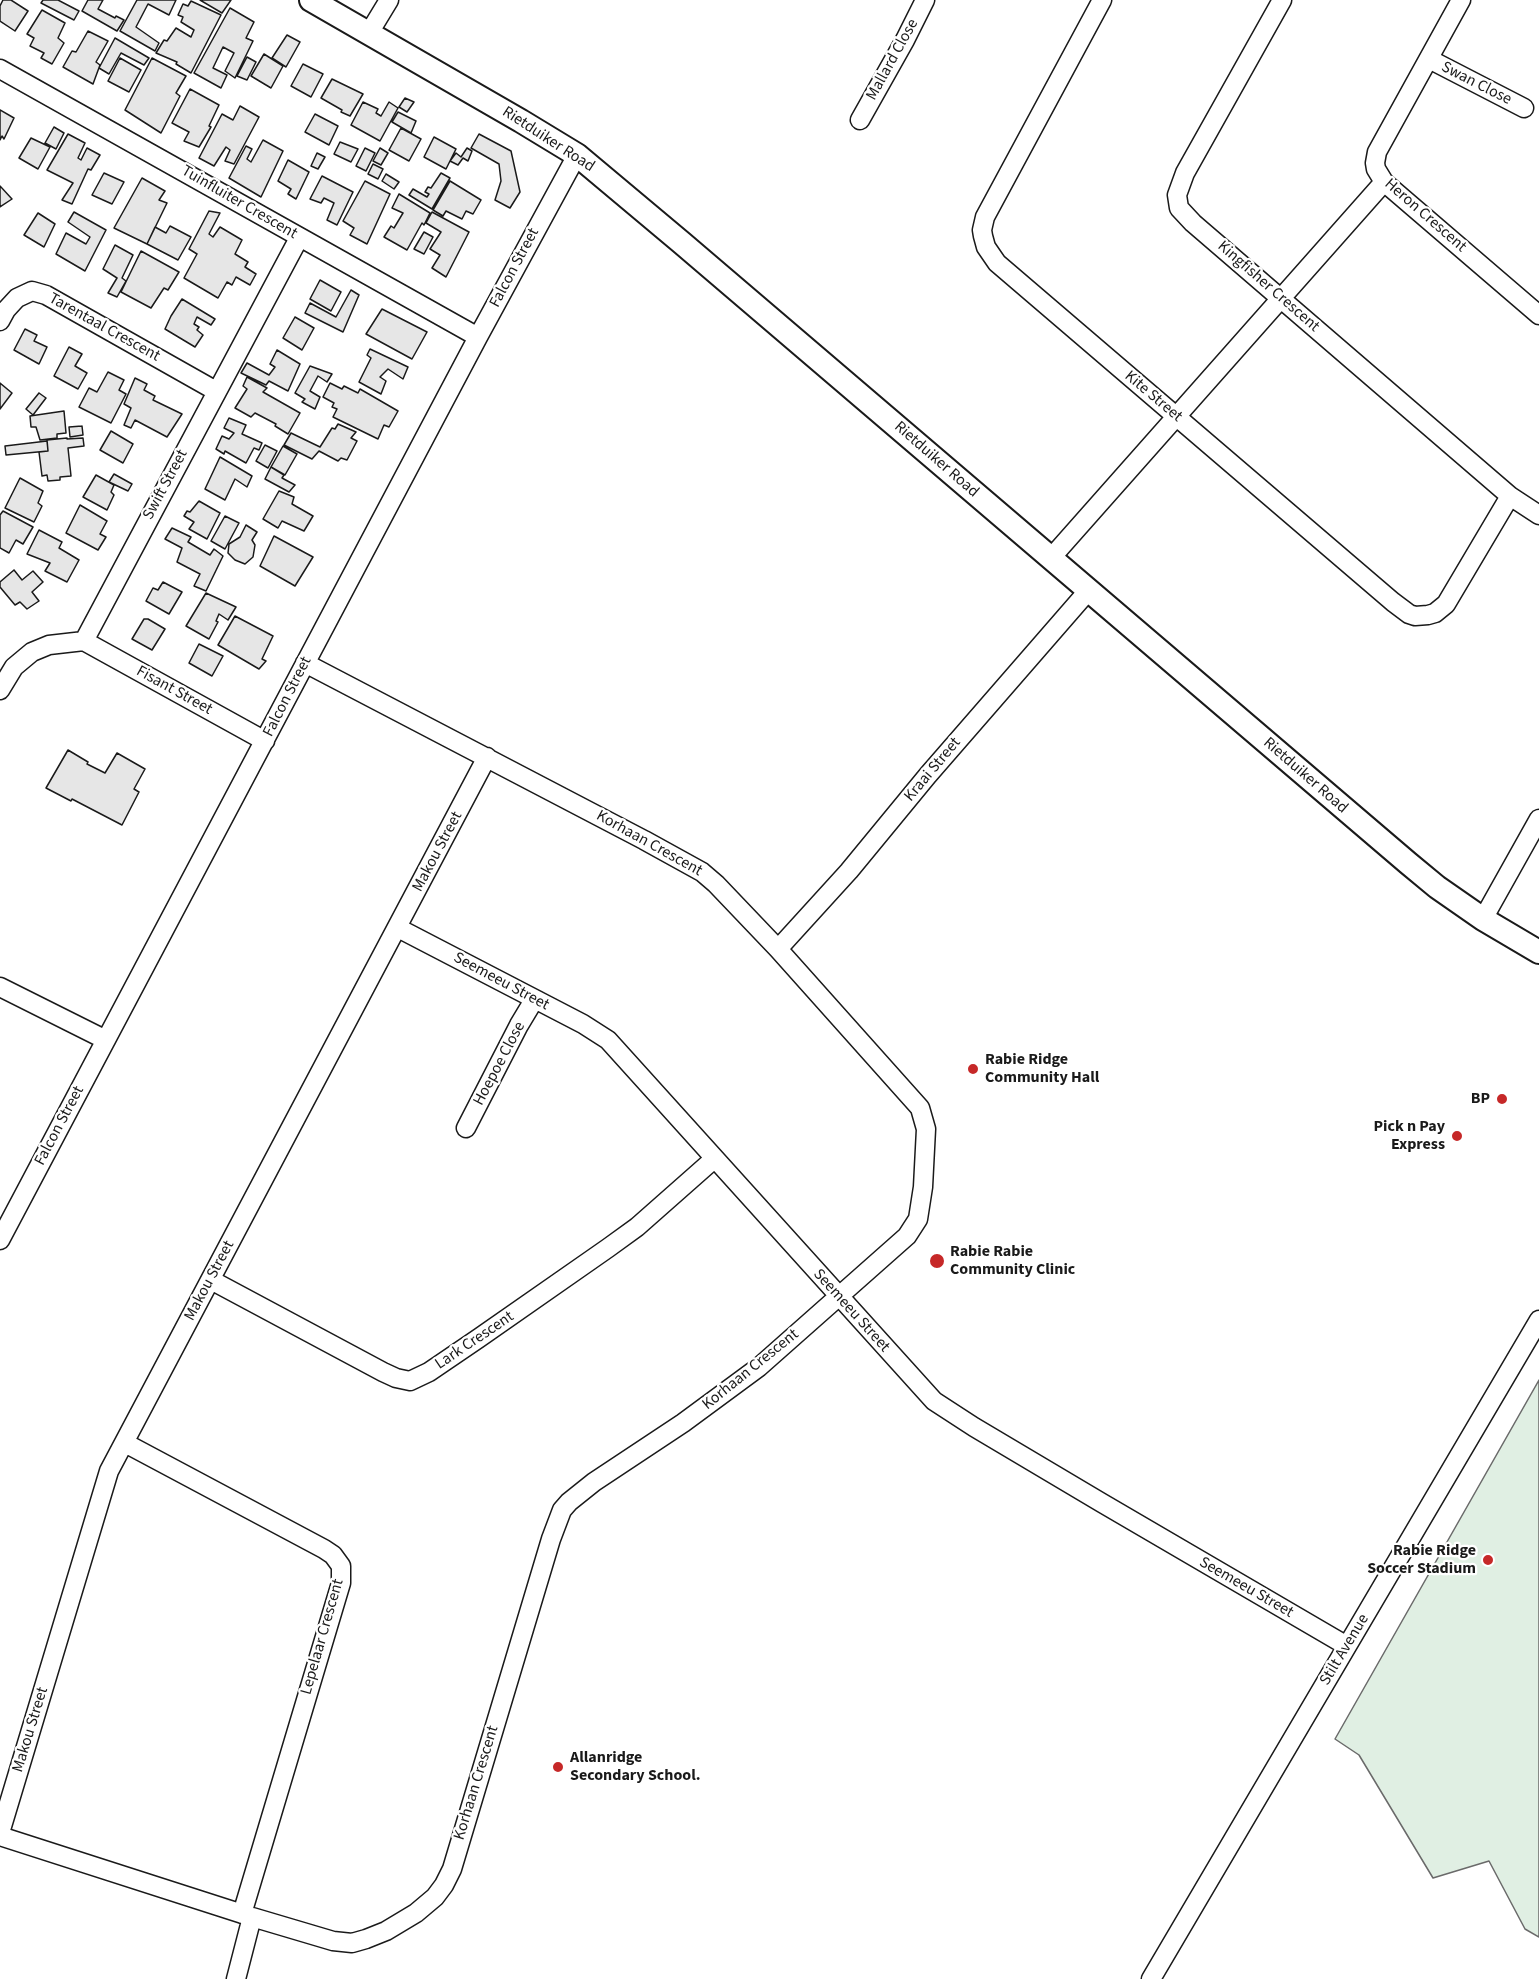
<!DOCTYPE html>
<style>
body{margin:0}
canvas{display:block;background:#fff}
</style>
<canvas width="1539" height="1979"></canvas>
<script>
const context = document.querySelector('canvas').getContext('2d');
context.lineJoin = 'round';
function fillPath(path, color) {
  context.fillStyle = color;
  context.fill(path, 'evenodd');
}
function toPath(rows) {
  const path = new Path2D();
  for (const r of rows) {
    path.moveTo(r[0], r[1]);
    for (let i = 2; i < r.length; i += 2) path.lineTo(r[i], r[i + 1]);
  }
  return path;
}
function strokePath(path, color, width, dash) {
  context.strokeStyle = color;
  context.lineWidth = width;
  context.lineCap = dash ? 'butt' : 'round';
  context.setLineDash(dash || []);
  context.stroke(path);
}
function drawText(font, color, halo, rows, align = 'center') {
  context.font = font + ' "Source Sans 3",sans-serif';
  context.lineWidth = 4.5;
  context.setLineDash([]);
  context.textBaseline = 'middle';
  context.strokeStyle = halo;
  context.fillStyle = color;
  for (const [text, x, y, turn = 0] of rows) {
    context.save();
    context.translate(x, y);
    context.rotate((+turn || 0) * Math.PI / 180);
    context.textAlign = isNaN(turn) ? turn : align;
    if (halo) context.strokeText(text, 0, 0);
    context.fillText(text, 0, 0);
    context.restore();
  }
}
const green = toPath([
 [1539,1380,1539,1937,1525,1929,1489,1861,1433,1878,1359,1755,1335,1739,1539,1380]
]);
fillPath(green, '#e0efe3');
strokePath(green, '#6a6a6a', 1.5);
const building = toPath([
 [3,0,11,0,28,11,15,31,0,21,0,6,3,0],
 [43,0,58,0,79,11,74,20,41,3,43,0],
 [88,0,103,0,98,9,115,18,116,16,124,20,117,31,82,11,88,0],
 [137,0,176,0,169,15,148,4,136,27,159,43,155,51,120,31,137,0],
 [200,0,231,0,222,13,200,0],
 [191,1,221,15,191,73,176,64,177,62,156,53,164,40,167,41,176,28,191,37,194,30,181,22,183,17,178,15,183,4,188,6,191,1],
 [230,8,254,22,246,38,253,41,235,78,225,71,234,53,223,47,213,68,227,75,221,88,194,73,230,8],
 [42,10,65,23,58,38,64,43,52,64,41,58,44,53,30,46,34,38,27,34,42,10],
 [88,31,108,41,96,62,100,65,93,84,63,67,72,51,76,52,88,31],
 [287,35,300,42,286,67,272,58,287,35],
 [115,38,149,58,144,65,121,53,109,74,99,68,115,38],
 [264,54,283,66,271,88,251,76,264,54],
 [247,57,256,62,247,80,237,76,247,57],
 [120,58,141,70,129,92,108,81,120,58],
 [152,58,186,76,176,93,180,96,161,133,125,110,152,58],
 [303,64,323,74,311,97,291,86,303,64],
 [332,79,363,94,350,116,341,112,342,110,321,98,332,79],
 [190,89,219,105,209,126,211,127,199,147,184,141,189,132,172,123,190,89],
 [405,98,414,102,407,112,399,107,405,98],
 [363,102,378,109,376,113,381,116,389,102,398,108,380,141,351,125,363,102],
 [240,106,259,117,234,164,225,161,230,150,226,147,214,166,199,158,222,114,233,120,240,106],
 [0,110,14,118,4,139,2,136,0,140,0,110],
 [398,112,416,121,411,133,392,122,398,112],
 [315,114,338,126,329,145,305,132,315,114],
 [54,127,64,133,56,149,45,143,54,127],
 [401,128,421,139,409,161,389,150,401,128],
 [68,134,85,143,78,158,81,160,87,148,100,155,91,170,88,169,72,204,62,200,73,183,47,170,68,134],
 [479,134,511,151,520,192,510,208,495,200,501,181,499,164,471,148,479,134],
 [434,137,456,149,446,169,424,157,434,137],
 [31,138,50,147,38,169,19,158,31,138],
 [263,140,283,151,261,197,229,178,246,146,252,149,247,159,251,162,263,140],
 [340,142,358,149,351,162,334,154,340,142],
 [365,148,375,153,366,171,356,166,365,148],
 [380,148,388,153,381,165,373,161,380,148],
 [467,148,472,151,468,161,463,158,458,165,450,161,456,153,461,157,467,148],
 [317,153,325,157,318,169,311,166,317,153],
 [288,160,309,172,296,199,288,194,291,189,278,181,288,160],
 [373,164,383,169,378,179,368,174,373,164],
 [104,173,124,182,112,204,92,195,104,173],
 [441,173,450,178,432,209,409,195,413,189,427,197,429,194,425,192,428,187,431,188,441,173],
 [386,174,399,182,394,189,382,181,386,174],
 [322,176,353,192,337,225,327,220,334,203,324,198,321,203,310,199,322,176],
 [142,178,165,191,159,200,167,203,147,244,114,228,142,178],
 [365,181,390,194,367,244,350,235,354,228,343,221,365,181],
 [450,181,481,200,473,214,466,211,462,219,446,211,443,216,433,210,450,181],
 [0,186,12,199,0,207,0,186],
 [399,194,430,213,424,225,422,223,407,250,384,237,391,226,394,228,403,213,392,208,399,194],
 [209,211,220,213,209,234,213,237,220,227,242,240,235,254,248,262,245,267,256,274,250,285,236,277,232,285,227,282,218,298,184,278,197,254,189,249,209,211],
 [74,212,106,230,85,271,56,254,66,233,86,244,90,237,68,222,74,212],
 [432,212,469,232,446,277,432,268,440,255,430,249,441,232,426,223,432,212],
 [38,213,55,224,44,247,24,235,38,213],
 [170,226,191,237,178,260,147,244,155,227,166,233,170,226],
 [424,232,433,237,424,254,414,249,424,232],
 [115,245,133,255,122,278,126,281,117,297,108,293,117,278,103,269,115,245],
 [141,251,179,272,168,290,164,288,151,308,121,292,141,251],
 [320,280,341,292,331,311,310,299,320,280],
 [351,290,359,295,343,332,305,313,310,303,336,317,351,290],
 [182,299,215,319,211,325,197,317,194,324,199,327,197,330,203,335,195,347,165,329,171,316,182,299],
 [382,309,427,332,412,359,366,334,382,309],
 [295,317,314,328,302,350,283,338,295,317],
 [25,329,37,335,34,341,47,347,39,364,14,350,25,329],
 [69,347,82,354,75,366,87,373,78,389,54,376,69,347],
 [370,349,408,367,403,379,388,369,380,377,386,381,381,394,359,382,371,358,367,355,370,349],
 [277,350,300,364,288,391,269,381,266,385,241,373,247,363,269,375,275,367,270,364,277,350],
 [310,366,332,374,327,382,318,376,310,391,320,397,315,409,302,402,305,399,295,393,310,366],
 [108,372,124,380,119,390,126,394,111,423,79,407,89,388,97,392,108,372],
 [247,377,267,388,263,392,300,413,288,434,275,426,276,424,255,413,251,417,235,408,247,389,243,386,247,377],
 [135,378,147,384,144,390,155,396,153,400,182,414,167,437,135,420,131,428,124,425,131,408,124,404,135,378],
 [0,383,12,393,0,409,0,383],
 [330,383,342,389,344,386,358,393,360,389,398,411,389,427,384,425,378,439,333,417,337,409,332,407,334,403,323,397,330,383],
 [39,393,46,398,33,415,26,409,39,393],
 [64,411,66,433,57,434,57,438,40,440,36,427,31,427,30,416,64,411],
 [229,418,246,425,242,434,262,443,259,450,254,448,246,463,225,451,224,454,216,449,222,436,229,439,234,433,224,428,229,418],
 [338,424,356,432,351,438,357,441,347,460,341,458,338,461,319,451,312,459,284,445,291,433,320,447,332,428,335,429,338,424],
 [82,426,83,435,70,437,69,427,82,426],
 [111,431,133,444,123,463,100,450,111,431],
 [67,438,67,439,83,438,84,446,68,448,71,476,60,477,60,480,48,481,47,475,42,476,39,452,48,451,47,440,67,438],
 [47,441,48,451,6,455,5,446,47,441],
 [265,445,277,451,268,468,256,461,265,445],
 [283,446,297,454,285,475,271,467,283,446],
 [220,457,252,476,247,487,235,479,225,500,205,489,220,457],
 [271,467,284,475,282,478,295,485,289,492,265,479,271,467],
 [114,474,132,484,128,491,109,482,114,474],
 [96,475,114,485,111,492,114,495,107,510,83,497,96,475],
 [20,478,43,491,38,503,42,506,34,522,5,508,20,478],
 [279,491,294,497,292,504,313,516,304,531,282,521,278,528,263,519,279,491],
 [199,501,220,513,207,539,189,529,194,522,184,516,187,511,190,512,199,501],
 [80,505,107,521,100,534,106,537,98,550,66,533,80,505],
 [3,511,33,527,23,544,16,540,9,553,0,548,0,515,3,511],
 [225,516,239,523,225,549,211,541,225,516],
 [246,525,257,532,252,540,255,545,253,557,245,564,235,560,228,553,229,544,240,537,246,525],
 [172,528,191,537,188,542,210,555,214,549,223,556,206,591,194,586,200,574,177,562,182,548,165,539,172,528],
 [39,530,62,542,59,548,79,560,67,582,45,571,50,563,27,554,39,530],
 [274,536,313,557,295,586,260,566,274,536],
 [14,570,22,580,33,571,43,582,32,592,39,601,27,609,20,602,15,605,0,587,0,582,14,570],
 [163,582,182,592,169,614,146,601,153,588,158,590,163,582],
 [206,593,236,607,228,620,219,614,216,621,218,622,209,639,186,626,206,593],
 [235,616,273,636,262,659,266,661,259,669,218,645,235,616],
 [144,619,148,619,165,629,152,650,132,639,144,619],
 [199,644,223,656,212,676,189,663,199,644],
 [68,750,88,762,87,764,105,773,117,753,145,769,134,789,139,792,122,825,72,799,71,801,46,788,68,750]
]);
fillPath(building, '#e6e6e6');
strokePath(building, '#1a1a1a', 1.5);
const minor = toPath([
 [1102,0,985,217,982,230,983,236,986,247,997,263,1393,602,1409,614,1415,616,1428,615,1435,613,1446,604,1510,496],
 [1282,0,1185,173,1177,195,1179,208,1193,223,1510,496,1539,515],
 [1461,0,1377,152,1375,163,1376,169,1384,182,1539,315],
 [369,33,389,0],
 [1429,59,1524,108],
 [0,69,478,337],
 [860,120,905,40,925,0],
 [0,321,6,310,17,298,32,291,46,295,216,391],
 [1051,558,1384,182],
 [84,641,299,238],
 [84,641,265,741],
 [0,690,14,667,32,652,49,645,84,641],
 [1483,919,1539,819],
 [398,928,583,1024,608,1040,934,1401,974,1427,1102,1503,1347,1646],
 [778,949,849,871,928,775,1088,591],
 [0,987,106,1040],
 [466,1128,519,1025,534,1000],
 [0,1240,478,337,577,155],
 [211,1280,383,1372,396,1378,410,1381,429,1372,479,1338,608,1248,637,1227,714,1159],
 [125,1443,324,1549,333,1555,341,1566,341,1583,242,1914],
 [0,1833,109,1471,487,757],
 [0,1836,252,1917,333,1941,352,1943,366,1939,386,1931,416,1913,435,1897,444,1885,452,1869,551,1539,562,1510,569,1502,594,1482,683,1423,759,1367,907,1236,918,1219,923,1187,926,1129,920,1108,778,949,716,884,702,872,644,840,305,663],
 [236,1979,252,1917],
 [1151,1979,1539,1320]
]);
const tertiary = toPath([
 [311,0,521,121,577,155,682,243,1408,863,1437,887,1483,919,1539,952]
]);
strokePath(minor, '#1a1a1a', 21);
strokePath(tertiary, '#1a1a1a', 26);
strokePath(minor, '#fff', 18);
strokePath(tertiary, '#fff', 22);
for (const [x, y, r, color] of [
 [973,1069,6,"#c62828"],
 [1502,1099,6,"#c62828"],
 [1457,1136,6,"#c62828"],
 [937,1261,8,"#c62828"],
 [1488,1560,6,"#c62828"],
 [558,1767,6,"#c62828"]
]) {
  const dot = new Path2D();
  dot.arc(x, y, r, 0, 2 * Math.PI);
  context.fillStyle = color;
  context.fill(dot);
  strokePath(dot, '#fff', 2);
}
drawText('16px', '#1a1a1a', '#fff', [
 ["Mallard Close",893,60,-61],
 ["Swan Close",1476,84,27],
 ["Rietduiker Road",548,140,33],
 ["Tuinfluiter Crescent",239,203,30],
 ["Heron Crescent",1425,216,41],
 ["Falcon Street",515,268,-62],
 ["Kingfisher Crescent",1268,287,41],
 ["Tarentaal Crescent",104,328,29],
 ["Kite Street",1153,397,40],
 ["Rietduiker Road",936,460,41],
 ["Swift Street",166,485,-62],
 ["Fisant Street",174,691,29],
 ["Falcon Street",288,697,-63],
 ["Kraai Street",933,770,-50],
 ["Rietduiker Road",1305,776,41],
 ["Korhaan Crescent",649,844,29],
 ["Makou Street",438,852,-62],
 ["Seemeeu Street",501,982,28],
 ["Hoepoe Close",500,1064,-62],
 ["Falcon Street",60,1126,-62],
 ["Makou Street",210,1281,-62],
 ["Seemeeu Street",851,1311,48],
 ["Lark Crescent",475,1341,-34],
 ["Korhaan Crescent",751,1370,-39],
 ["Seemeeu Street",1246,1588,30],
 ["Lepelaar Crescent",323,1637,-74],
 ["Stilt Avenue",1345,1650,-59],
 ["Makou Street",31,1730,-73],
 ["Korhaan Crescent",477,1783,-73]
]);
drawText('bold 16px', '#1a1a1a', '#fff', [
 ["Rabie Ridge",985,1060],
 ["Community Hall",985,1078],
 ["BP",1490,1099,"right"],
 ["Pick n Pay",1445,1127,"right"],
 ["Express",1445,1145,"right"],
 ["Rabie Rabie",950,1252],
 ["Community Clinic",950,1270],
 ["Rabie Ridge",1476,1551,"right"],
 ["Soccer Stadium",1476,1569,"right"],
 ["Allanridge",570,1758],
 ["Secondary School.",570,1776]
], 'left');
</script>
